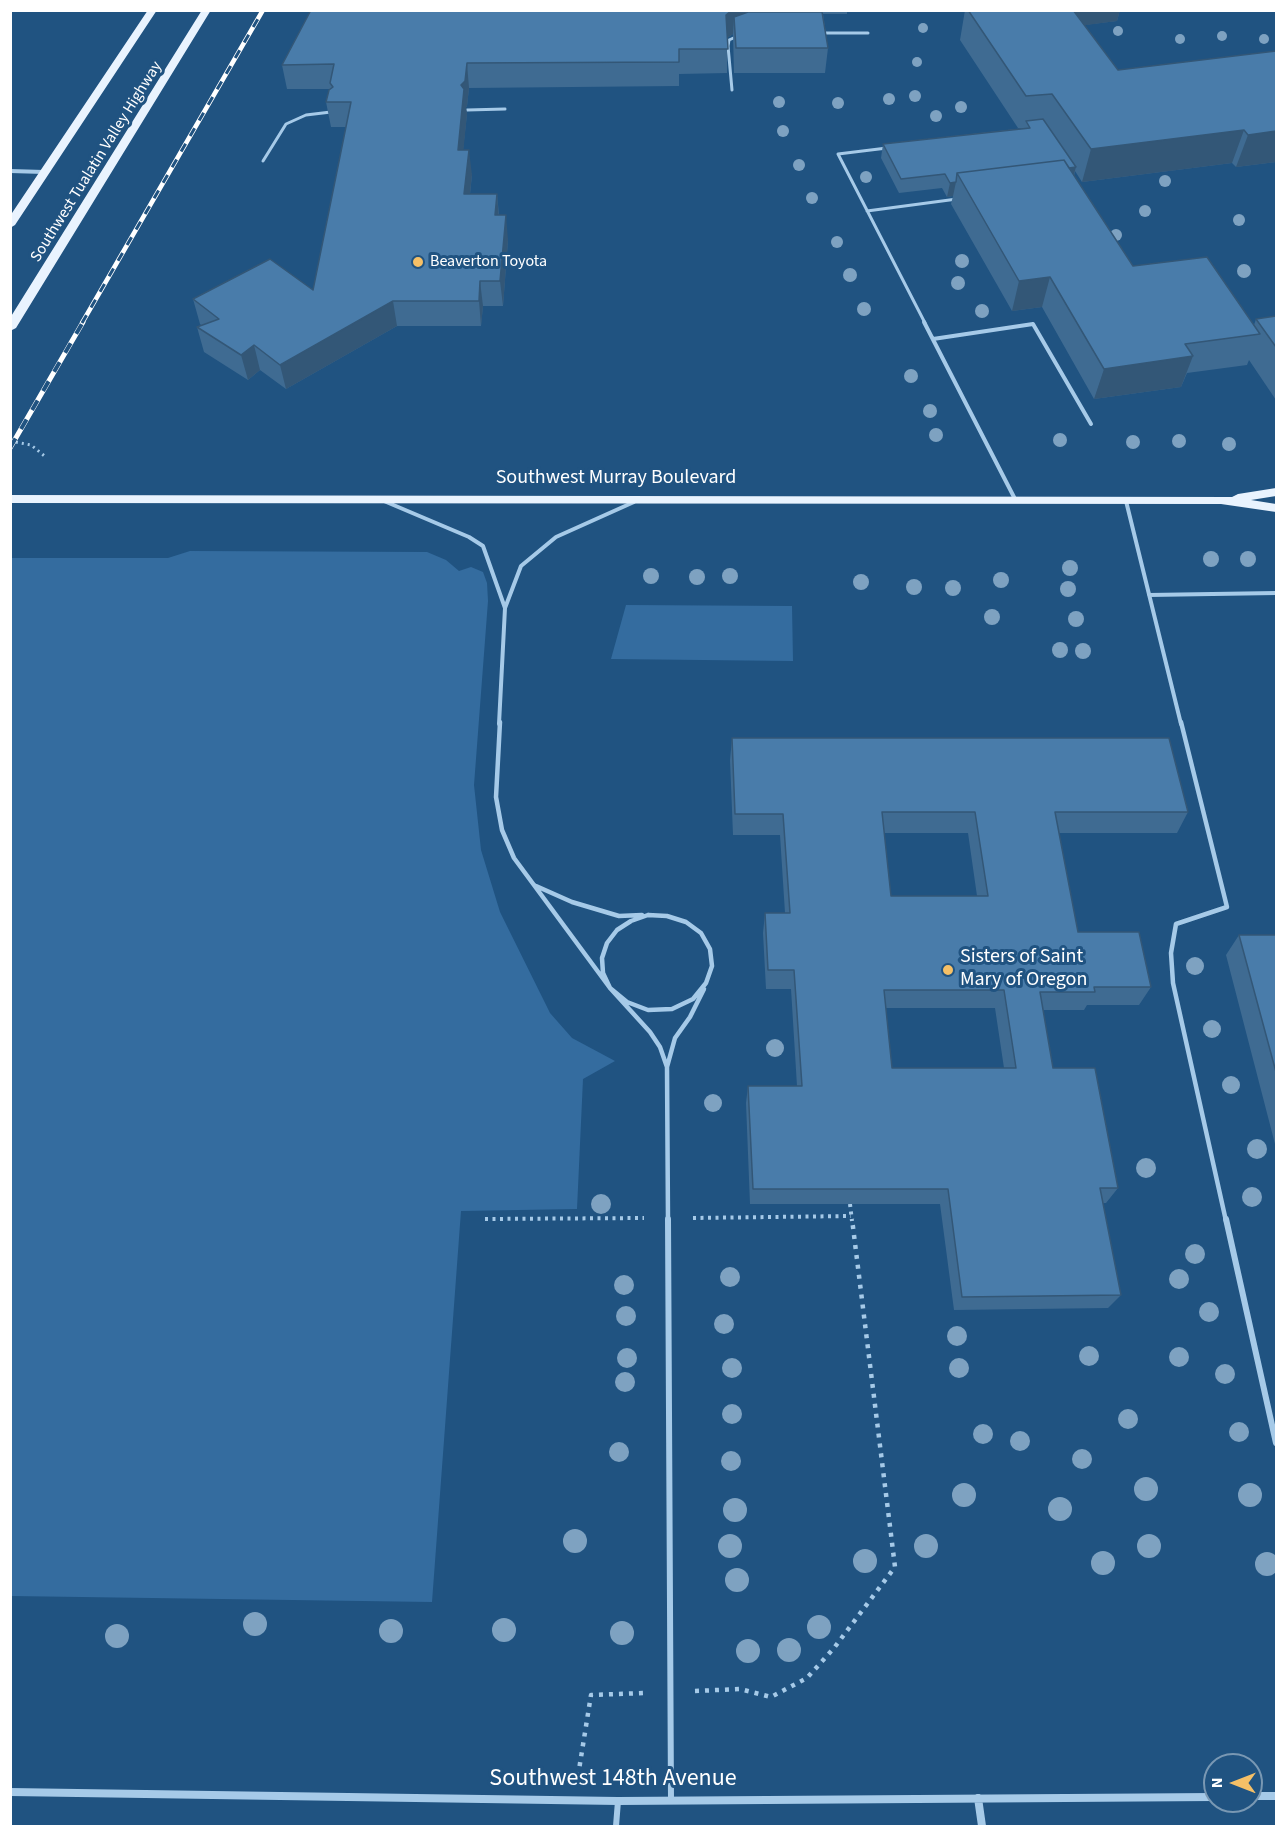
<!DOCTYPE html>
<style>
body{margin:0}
#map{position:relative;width:1287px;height:1837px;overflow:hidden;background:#205381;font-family:"Source Sans 3",sans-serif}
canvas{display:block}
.frame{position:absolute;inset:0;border:12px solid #fff;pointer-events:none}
.north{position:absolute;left:1203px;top:1753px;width:60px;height:60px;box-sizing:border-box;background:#205381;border:2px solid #7998b3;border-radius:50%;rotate:270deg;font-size:16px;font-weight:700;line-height:24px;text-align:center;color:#fff}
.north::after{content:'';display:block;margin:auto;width:21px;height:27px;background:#f5c067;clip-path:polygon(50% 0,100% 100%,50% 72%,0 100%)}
</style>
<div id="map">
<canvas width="1287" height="1837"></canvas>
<div class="frame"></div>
<div class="north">N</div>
</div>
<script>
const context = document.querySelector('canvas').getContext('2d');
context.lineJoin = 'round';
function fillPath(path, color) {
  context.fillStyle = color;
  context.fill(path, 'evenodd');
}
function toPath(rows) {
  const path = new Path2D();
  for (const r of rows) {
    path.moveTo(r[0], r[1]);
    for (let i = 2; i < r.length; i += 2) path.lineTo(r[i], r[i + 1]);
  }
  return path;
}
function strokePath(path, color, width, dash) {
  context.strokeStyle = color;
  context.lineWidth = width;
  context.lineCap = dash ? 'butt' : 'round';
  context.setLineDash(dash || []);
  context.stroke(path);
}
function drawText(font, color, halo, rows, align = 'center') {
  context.font = font + ' "Source Sans 3",sans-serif';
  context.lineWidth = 6;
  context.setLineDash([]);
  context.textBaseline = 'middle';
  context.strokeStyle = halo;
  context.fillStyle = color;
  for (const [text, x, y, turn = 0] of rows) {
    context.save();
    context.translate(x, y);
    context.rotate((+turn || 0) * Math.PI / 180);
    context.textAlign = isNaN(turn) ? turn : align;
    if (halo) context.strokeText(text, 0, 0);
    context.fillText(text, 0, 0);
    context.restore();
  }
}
fillPath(toPath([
 [190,551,427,552,446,560,459,571,471,567,483,572,487,583,488,601,474,785,481,850,500,912,550,1013,572,1038,615,1061,583,1079,577,1209,461,1211,432,1602,11,1596,11,558,168,558],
 [626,605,792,606,793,661,611,659]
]), '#346c9f');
strokePath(toPath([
 [10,441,31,445,47,458]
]), '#a6cae8', 3, [2, 4]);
strokePath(toPath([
 [850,1204,852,1221],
 [693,1218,851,1216],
 [485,1219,644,1218]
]), '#a6cae8', 4, [3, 4.5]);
strokePath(toPath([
 [695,1691,740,1689,771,1697,807,1678,834,1648,895,1567,852,1219],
 [578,1776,591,1695,646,1693]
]), '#a6cae8', 4.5, [4, 6]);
strokePath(toPath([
 [821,33,868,33],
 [732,90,728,46,729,40,738,36],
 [467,110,505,109],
 [887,148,838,154,925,323],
 [263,161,286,124,306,115,331,112],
 [867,211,957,199]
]), '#a6cae8', 3);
strokePath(toPath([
 [924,322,1016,501],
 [933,339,1033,324,1091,424],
 [384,501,469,537,483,546,505,608],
 [1126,501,1181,724],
 [1149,595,1276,593],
 [499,724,505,608,521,566,556,537,634,502]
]), '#a6cae8', 4);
strokePath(toPath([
 [500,722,496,797,502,830,514,858,610,988,650,1032,660,1047,667,1067,668,1221],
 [1181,722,1227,907,1176,924,1171,953,1173,983,1226,1221],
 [536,886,572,902,619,916,642,915],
 [648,915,667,916,686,922,701,933,710,949,712,966,706,983,693,999,672,1009,648,1010,627,1002,610,988,603,973,602,958,607,943,617,930,631,921,648,915],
 [667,1067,675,1038,690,1017,704,989]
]), '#a6cae8', 4.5);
strokePath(toPath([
 [668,1219,671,1800],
 [1226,1219,1276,1443],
 [616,1826,618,1801]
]), '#a6cae8', 6);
strokePath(toPath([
 [10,171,44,172]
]), '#a6cae8', 4);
strokePath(toPath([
 [10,1792,618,1801,1215,1797],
 [1251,1796,1276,1796],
 [978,1798,982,1826]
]), '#a6cae8', 8);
fillPath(toPath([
 [148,10,157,10,15,225,10,228,10,216,148,10],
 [202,10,211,10,16,328,10,331,10,318,202,10],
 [1276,488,1276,496,1251,500,1276,504,1276,512,1221,504,10,503,10,495,1232,497,1238,494,1276,488]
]), '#e9f3fe');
const railFar1 = toPath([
 [82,323,263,10]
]);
const rail = toPath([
 [10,448,83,322]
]);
strokePath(railFar1, '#fff', 4.5);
strokePath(rail, '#fff', 5);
strokePath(railFar1, '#205381', 3, [9]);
strokePath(rail, '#205381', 4, [11]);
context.fillStyle = '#7ea2c1';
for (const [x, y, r] of [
 [923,28,5],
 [1118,31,5],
 [1222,36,5],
 [1180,39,5],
 [1264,39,5],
 [917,62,5],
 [915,96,6],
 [889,99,6],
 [779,102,6],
 [838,103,6],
 [961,107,6],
 [936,116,6],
 [783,131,6],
 [799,165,6],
 [866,177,6],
 [1165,181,6],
 [812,198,6],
 [1145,211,6],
 [1239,220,6],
 [1116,235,6],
 [837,242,6],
 [962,261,7],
 [1244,271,7],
 [850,275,7],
 [958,283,7],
 [864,309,7],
 [982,311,7],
 [911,376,7],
 [930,411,7],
 [936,435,7],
 [1060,440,7],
 [1179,441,7],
 [1133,442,7],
 [1229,444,7],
 [1211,559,8],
 [1248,559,8],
 [1070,568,8],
 [651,576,8],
 [730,576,8],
 [697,577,8],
 [1001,580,8],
 [861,582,8],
 [914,587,8],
 [953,588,8],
 [1068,589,8],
 [992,617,8],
 [1076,619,8],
 [1060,650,8],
 [1083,651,8],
 [1195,966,9],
 [1212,1029,9],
 [775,1048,9],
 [1231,1085,9],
 [713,1103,9],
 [1257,1149,10],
 [1146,1168,10],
 [1252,1197,10],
 [601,1204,10],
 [1195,1254,10],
 [730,1277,10],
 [1179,1279,10],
 [624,1285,10],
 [1209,1312,10],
 [626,1316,10],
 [724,1324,10],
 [957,1336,10],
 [1089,1356,10],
 [1179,1357,10],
 [627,1358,10],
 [732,1368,10],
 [959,1368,10],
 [1225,1374,10],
 [625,1382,10],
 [732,1414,10],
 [1128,1419,10],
 [1239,1432,10],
 [983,1434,10],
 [1020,1441,10],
 [619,1452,10],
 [1082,1459,10],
 [731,1461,10],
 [1146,1489,12],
 [964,1495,12],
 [1250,1495,12],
 [1060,1509,12],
 [735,1510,12],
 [575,1541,12],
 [730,1546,12],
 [926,1546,12],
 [1149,1546,12],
 [865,1561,12],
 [1103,1563,12],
 [1267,1564,12],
 [737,1580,12],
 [255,1624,12],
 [819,1627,12],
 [504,1630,12],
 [391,1631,12],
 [622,1633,12],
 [117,1636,12],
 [789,1650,12],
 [748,1651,12]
]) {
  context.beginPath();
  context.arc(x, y, r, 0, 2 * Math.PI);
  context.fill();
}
fillPath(toPath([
 [311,10,847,10,847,14,823,14,828,48,825,73,734,73,733,34,727,38,727,73,679,74,679,86,469,88,467,106,466,107,467,114,463,150,472,175,470,194,497,194,499,215,508,240,503,306,483,306,481,326,397,326,286,389,260,370,248,380,204,352,197,327,201,325,200,324,193,299,313,290,346,127,331,127,326,102,330,89,287,89,282,65],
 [965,10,1120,10,1117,21,1084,25,1118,70,1276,51,1276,162,1236,167,1232,163,1082,182,1075,171,1074,176,1133,266,1254,325,1256,319,1276,316,1276,400,1249,360,1247,365,1187,373,1181,387,1094,399,1042,307,1012,311,951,204,953,196,947,197,942,188,899,193,881,158,883,144,1025,128,1018,128,960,40],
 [732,738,1188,812,1177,833,1059,833,1078,932,1151,987,1139,1005,1087,1005,1084,1010,1043,1010,1053,1068,1118,1188,1106,1203,1103,1203,1121,1295,1108,1308,954,1310,940,1204,750,1204,746,1103,748,1086,797,1086,791,989,766,989,763,933,765,913,785,913,780,835,733,835,730,760],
 [884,833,968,833,977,896,891,896],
 [886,1008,995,1008,1004,1068,892,1068],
 [1239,935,1276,935,1276,1144,1275,1144,1226,955]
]), '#3f6b92');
fillPath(toPath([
 [732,10,747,10,746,29,734,17,733,34,725,39,726,15],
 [1060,10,1120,10,1117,21,1056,29],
 [467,63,469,88,467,106,466,107,467,114,461,175,458,150,461,85],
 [1244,130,1232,163,1082,182,1091,149],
 [1276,131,1276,162,1236,167,1248,135],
 [469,150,472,175,467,219,464,194],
 [1076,167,1072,181,962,182],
 [956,182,953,196,947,197,950,183],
 [497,194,499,219,495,215],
 [506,215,508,240,503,306,500,281],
 [1050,277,1042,307,1012,311,1019,281],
 [480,281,483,306,481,326,479,301],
 [393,301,397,326,286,389,280,365],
 [254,345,260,370,248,380,241,355],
 [1193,356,1181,387,1094,399,1104,369]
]), '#335777');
const building = toPath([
 [311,10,732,10,726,15,728,49,679,49,679,62,467,63,465,81,461,85,464,89,458,150,469,150,464,194,497,194,495,215,506,215,500,281,480,281,479,301,393,301,280,365,254,345,241,355,197,327,219,319,193,299,270,259,313,290,351,102,326,102,329,90,333,87,330,83,334,64,282,65,311,10],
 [968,10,1073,10,1118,70,1276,51,1276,131,1248,135,1244,130,1091,149,1052,94,1026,96,968,10],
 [748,12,822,12,828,48,736,48,734,17,748,12],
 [1043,119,1076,167,1069,168,1064,160,957,173,956,182,950,183,945,174,901,179,883,144,1030,128,1026,121,1043,119],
 [1064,160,1133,266,1207,257,1260,334,1185,344,1193,356,1104,369,1050,277,1019,281,957,173,1064,160],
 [1276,316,1276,347,1256,319,1276,316],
 [732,738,1169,738,1188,812,1055,812,1078,932,1139,932,1151,987,1094,987,1095,992,1040,992,1053,1068,1095,1068,1118,1188,1100,1188,1121,1295,962,1297,948,1189,753,1189,748,1086,802,1086,794,970,768,970,765,913,790,913,783,814,735,814,732,738],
 [882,812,975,812,988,896,891,896,882,812],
 [884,990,1004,990,1016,1068,892,1068,884,990],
 [1239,935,1276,935,1276,1072,1239,935]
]);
fillPath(building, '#497caa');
strokePath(building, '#335777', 1.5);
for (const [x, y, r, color] of [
 [418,262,6,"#f5c067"],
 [948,970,6,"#f5c067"]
]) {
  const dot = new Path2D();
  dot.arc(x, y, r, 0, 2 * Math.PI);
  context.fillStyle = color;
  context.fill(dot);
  strokePath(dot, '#205381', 2);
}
drawText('16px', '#fff', '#205381', [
 ["Southwest Tualatin Valley Highway",97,162,-58]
]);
drawText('16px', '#fff', '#205381', [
 ["Beaverton Toyota",430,262]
], 'left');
drawText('20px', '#fff', '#205381', [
 ["Southwest Murray Boulevard",616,479]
]);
drawText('20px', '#fff', '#205381', [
 ["Sisters of Saint",960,958],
 ["Mary of Oregon",960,981]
], 'left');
drawText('24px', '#fff', '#205381', [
 ["Southwest 148th Avenue",613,1780]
]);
</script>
